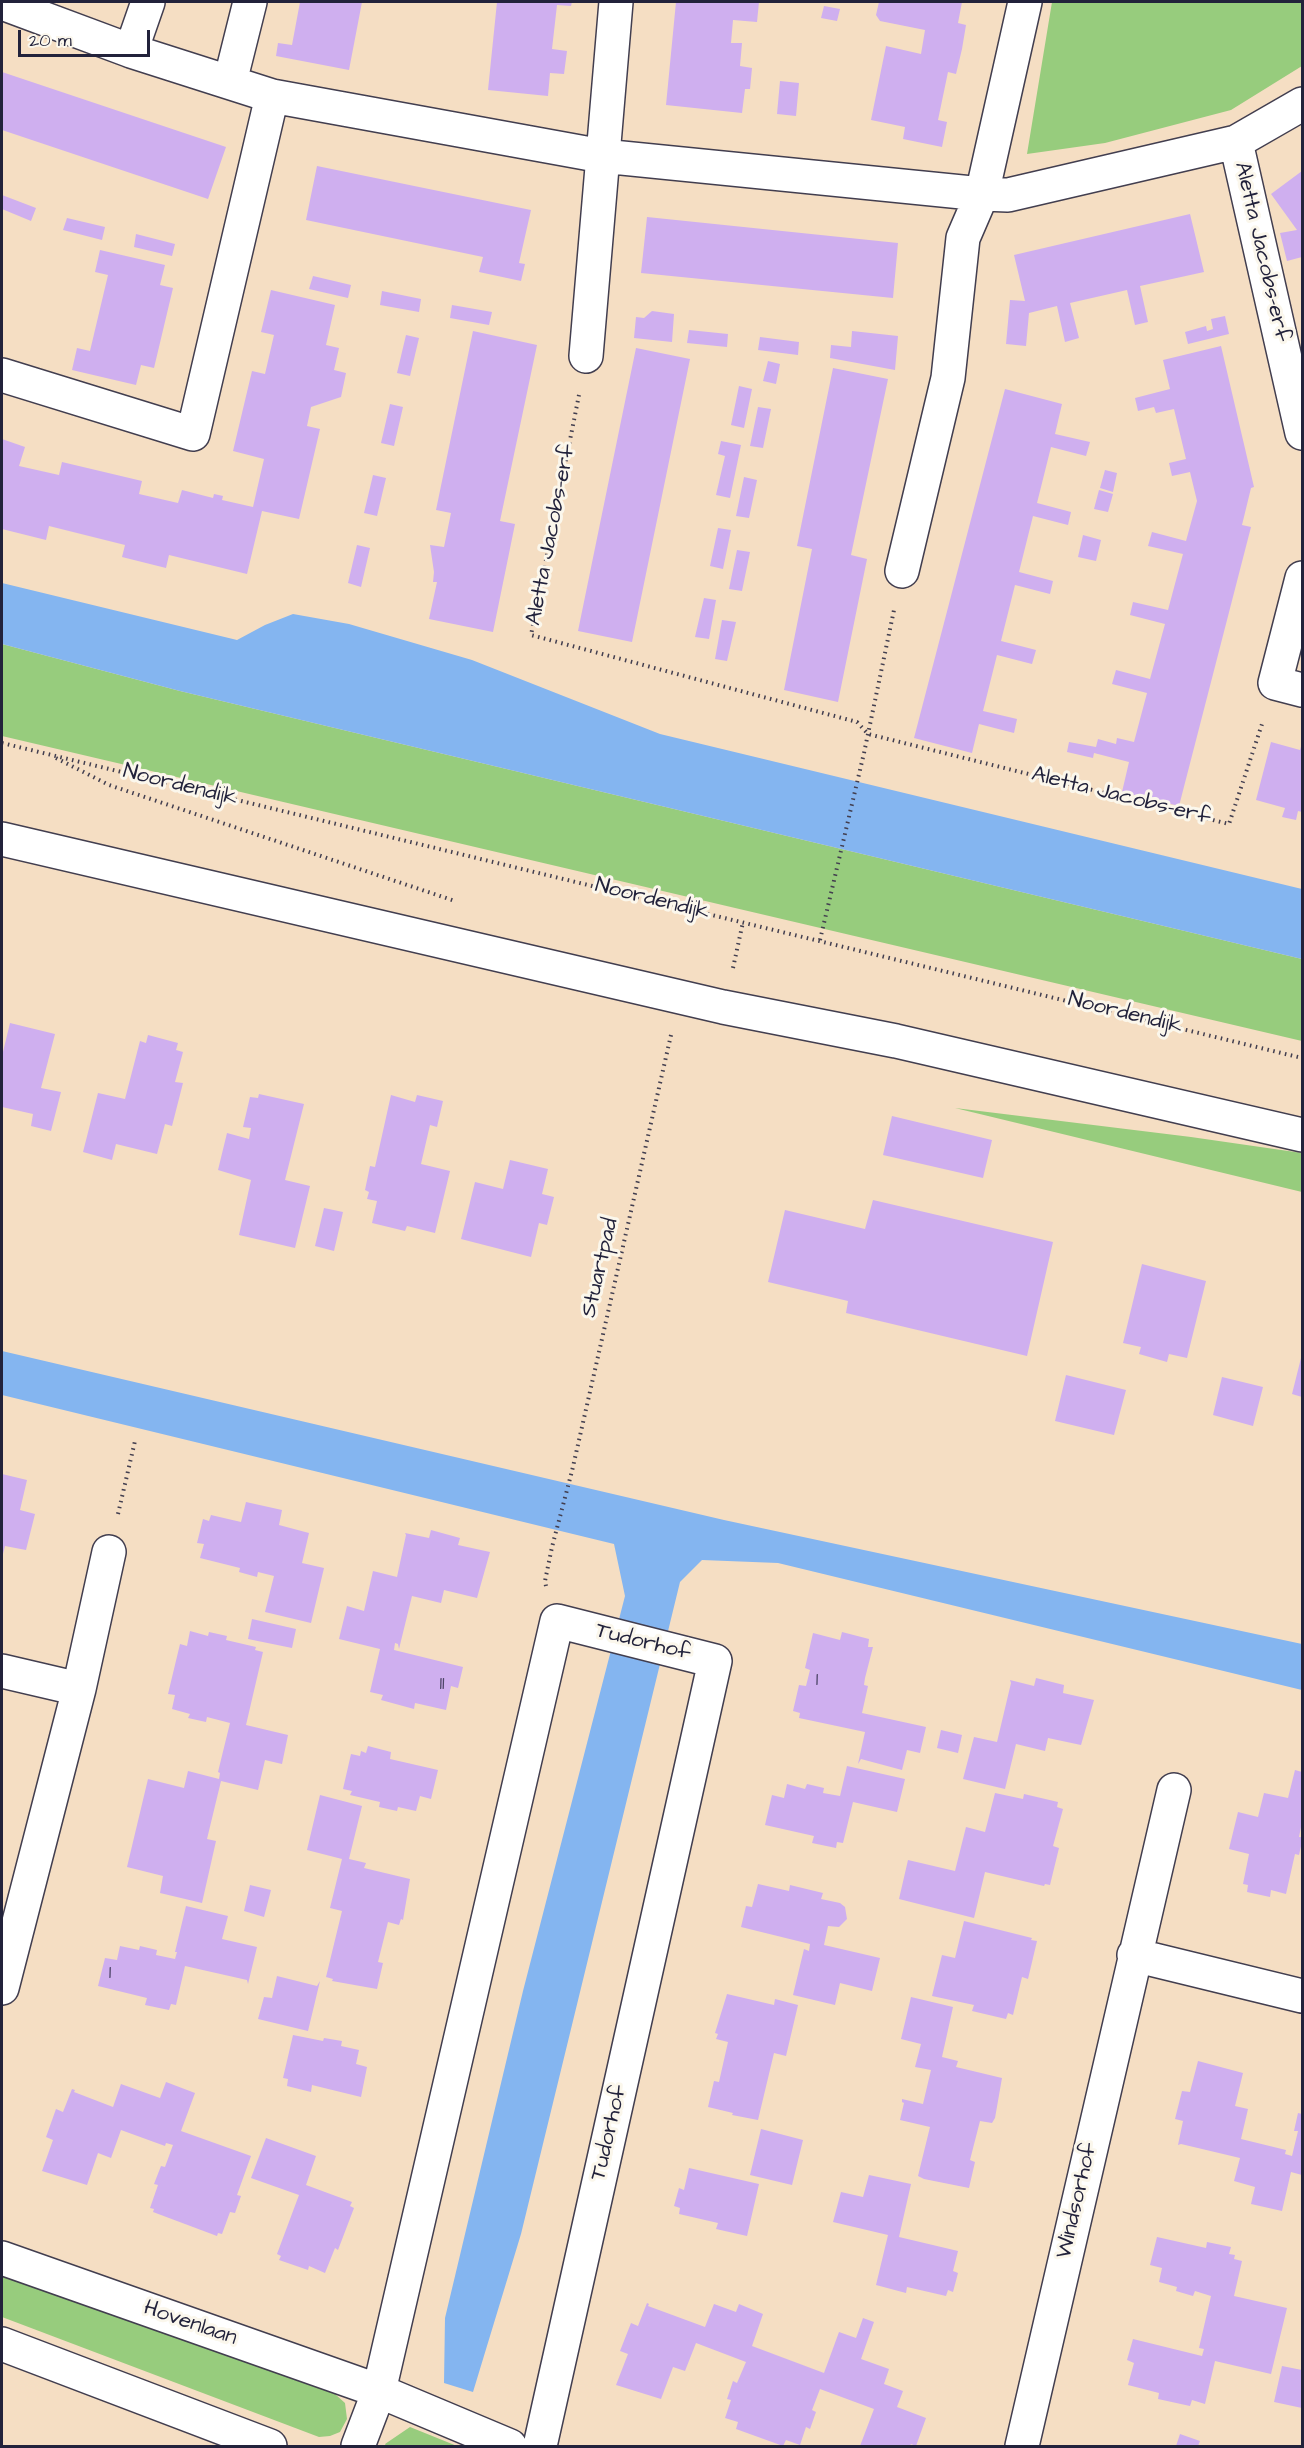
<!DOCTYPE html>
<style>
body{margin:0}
#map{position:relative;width:1304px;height:2448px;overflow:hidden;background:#f5dec3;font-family:"Architects Daughter",sans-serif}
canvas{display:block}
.frame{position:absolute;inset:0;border:3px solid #22223b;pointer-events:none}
.scale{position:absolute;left:18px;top:30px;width:132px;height:27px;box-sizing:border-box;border:3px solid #22223b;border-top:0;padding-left:8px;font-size:18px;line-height:21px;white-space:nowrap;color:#22223b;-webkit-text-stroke:4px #fbf7ec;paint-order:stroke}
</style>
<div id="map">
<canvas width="1304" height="2448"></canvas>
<div class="frame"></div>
<div class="scale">20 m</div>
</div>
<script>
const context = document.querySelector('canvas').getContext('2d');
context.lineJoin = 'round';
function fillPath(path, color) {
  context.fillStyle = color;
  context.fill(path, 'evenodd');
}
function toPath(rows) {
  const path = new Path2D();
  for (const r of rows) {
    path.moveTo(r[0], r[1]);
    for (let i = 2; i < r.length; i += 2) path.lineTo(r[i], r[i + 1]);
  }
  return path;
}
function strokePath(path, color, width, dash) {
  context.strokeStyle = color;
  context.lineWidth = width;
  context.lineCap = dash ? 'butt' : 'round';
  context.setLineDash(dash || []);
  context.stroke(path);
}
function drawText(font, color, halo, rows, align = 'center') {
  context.font = font + ' "Architects Daughter",sans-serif';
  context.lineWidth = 6;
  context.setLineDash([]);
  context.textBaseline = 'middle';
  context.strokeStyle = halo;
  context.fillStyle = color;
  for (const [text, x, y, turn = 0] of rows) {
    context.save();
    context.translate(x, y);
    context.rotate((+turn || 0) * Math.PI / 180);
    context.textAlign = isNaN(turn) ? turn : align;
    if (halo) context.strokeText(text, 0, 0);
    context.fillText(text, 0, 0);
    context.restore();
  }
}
fillPath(toPath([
 [1052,2,1302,2,1302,66,1231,110,1105,143,1027,154],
 [2,644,180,691,1302,959,1302,1041,2,736],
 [955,1108,1191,1137,1302,1153,1302,1192],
 [2,2268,335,2394,345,2403,347,2419,340,2432,330,2436,319,2437,2,2317],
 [410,2427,457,2446,386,2446,385,2444]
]), '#97cc7d');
fillPath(toPath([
 [2,583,237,640,265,625,293,614,349,624,472,660,660,734,1302,889,1302,959,180,691,2,644],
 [2,1351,724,1520,1302,1644,1302,1690,778,1563,702,1560,680,1582,521,2234,473,2392,444,2383,445,2318,523,1991,625,1596,614,1544,2,1395]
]), '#84b5f0');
fillPath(toPath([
 [300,2,362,2,349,70,276,56,278,43,292,45],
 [497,2,572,2,571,6,557,5,552,49,567,51,564,74,550,73,548,96,488,90],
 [676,2,759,2,757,22,733,20,731,43,742,43,740,66,752,68,750,89,745,89,742,113,666,105],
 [879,2,962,2,958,23,966,25,962,49,956,74,948,72,938,120,947,122,942,147,903,139,905,127,871,120,886,46,921,54,925,30,880,21,876,15],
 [824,6,840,9,837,21,821,18],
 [2,72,226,147,208,199,2,130],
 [780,81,799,83,796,116,777,114],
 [317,166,531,210,519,263,525,264,521,281,479,272,483,257,306,220],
 [1302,171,1302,257,1287,261,1280,233,1297,230,1271,194],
 [2,195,36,208,31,221,2,209],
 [1190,214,1204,272,1140,286,1148,322,1135,325,1127,290,1070,303,1079,338,1065,342,1057,306,1029,313,1026,346,1006,344,1010,300,1025,301,1014,255],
 [647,217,898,243,893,298,641,273],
 [67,218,105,227,102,240,63,230],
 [136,234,175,244,172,256,134,247],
 [100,250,165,265,160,285,173,288,154,368,141,365,136,385,72,370,77,348,90,351,108,275,95,272],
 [313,276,351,285,348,298,309,289],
 [271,290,335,305,326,345,339,348,334,370,346,373,341,397,311,407,307,426,320,429,299,519,262,511,247,574,169,555,166,568,122,557,125,545,49,526,46,540,2,529,2,439,25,447,19,466,59,475,62,462,142,481,139,494,178,503,182,490,213,498,214,494,223,496,222,500,253,507,264,459,233,451,252,371,265,374,274,335,261,332],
 [382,291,421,299,419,312,380,305],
 [452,305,492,312,489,325,450,318],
 [652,311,674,314,672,342,634,338,636,317,644,318],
 [1225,316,1229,334,1188,344,1185,332,1206,326,1207,331,1213,329,1211,319],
 [689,330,728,334,727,347,687,343],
 [473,331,537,345,500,521,515,524,493,632,429,619,437,582,433,582,434,572,430,545,444,547,451,513,436,510],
 [852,331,898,336,895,370,830,358,831,345,851,347],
 [406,335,419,338,410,376,397,373],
 [760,337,799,342,798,355,758,350],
 [1221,346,1254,487,1251,488,1242,525,1251,527,1179,806,1122,792,1129,762,1094,753,1093,758,1067,752,1069,742,1096,747,1098,739,1116,744,1117,738,1134,742,1147,693,1112,684,1116,670,1150,679,1165,624,1130,615,1133,602,1168,610,1183,554,1148,546,1152,532,1186,541,1197,501,1190,472,1172,476,1169,463,1186,459,1174,409,1156,413,1154,407,1138,411,1135,398,1170,389,1163,360],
 [636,348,690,359,632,642,578,631],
 [768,361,780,364,776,384,763,381],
 [833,368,888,379,851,555,867,559,838,702,784,690,812,549,797,546],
 [739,386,752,389,744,428,731,425],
 [1005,389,1062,404,1055,434,1090,442,1086,456,1051,447,1037,503,1071,512,1068,525,1033,516,1019,572,1053,581,1050,594,1015,585,1001,641,1036,650,1032,664,997,655,983,711,1017,719,1014,733,979,724,972,753,914,738],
 [390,404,403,407,394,446,381,443],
 [758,407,771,409,763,448,750,446],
 [721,441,741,445,730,498,716,495,725,456,718,454],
 [1105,470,1117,473,1113,492,1100,488],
 [373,475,386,478,377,516,364,513],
 [744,477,757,480,749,518,736,516],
 [1099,490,1113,494,1108,512,1094,509],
 [718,528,731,530,723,569,710,566],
 [1083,535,1101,540,1096,561,1078,557],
 [357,545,370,548,361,587,348,583],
 [737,550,750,552,742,591,729,589],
 [704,598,716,600,709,639,695,637],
 [722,620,736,622,727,661,715,659],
 [1271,742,1300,750,1302,743,1302,812,1298,811,1296,820,1282,817,1285,808,1256,800],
 [10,1023,55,1034,41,1088,61,1092,51,1131,31,1126,33,1114,2,1107,2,1056],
 [148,1035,178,1043,176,1050,183,1052,175,1082,183,1083,172,1126,165,1124,157,1154,116,1144,112,1160,83,1152,98,1093,125,1099,140,1041,146,1043],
 [259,1094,304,1104,285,1180,310,1186,295,1248,239,1235,251,1180,218,1170,227,1133,249,1139,251,1128,243,1127,250,1097,258,1098],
 [391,1095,415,1102,417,1095,443,1101,437,1127,430,1125,421,1164,450,1171,435,1233,407,1226,405,1231,372,1223,377,1201,367,1199,369,1192,365,1190,370,1166,375,1167],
 [892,1116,992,1140,983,1178,883,1155],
 [510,1160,548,1169,542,1194,554,1197,547,1225,539,1223,531,1257,461,1239,475,1182,503,1189],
 [873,1200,1053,1242,1027,1356,846,1313,848,1301,768,1282,785,1210,865,1229],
 [324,1208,343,1212,334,1251,315,1246],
 [1142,1264,1206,1281,1187,1358,1169,1354,1167,1362,1139,1354,1141,1347,1123,1343],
 [1302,1354,1302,1397,1292,1394],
 [1066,1375,1126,1390,1114,1435,1055,1421],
 [1222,1377,1263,1387,1253,1426,1213,1415],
 [2,1474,27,1480,20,1510,35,1514,26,1550,5,1546,2,1558],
 [246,1502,282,1510,279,1525,309,1533,302,1563,324,1568,311,1623,265,1612,274,1576,258,1572,257,1577,239,1572,240,1568,200,1558,204,1544,197,1543,203,1519,209,1521,211,1515,241,1522],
 [431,1530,460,1538,458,1545,490,1552,477,1598,444,1590,441,1603,412,1596,399,1649,398,1644,395,1643,394,1650,463,1667,458,1688,451,1686,446,1710,415,1703,414,1709,381,1700,383,1695,370,1692,380,1649,339,1639,347,1606,364,1611,373,1571,397,1577,406,1535,405,1533,429,1538],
 [252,1619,296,1629,292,1648,248,1639],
 [190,1631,208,1636,209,1632,227,1636,226,1640,256,1647,255,1650,263,1652,246,1725,288,1735,282,1764,265,1760,258,1790,221,1781,207,1839,216,1841,202,1903,160,1893,163,1876,127,1867,148,1779,184,1788,188,1771,219,1779,220,1773,218,1772,230,1723,207,1717,206,1722,188,1718,190,1714,172,1709,175,1695,168,1694,180,1644,187,1646],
 [842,1632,869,1639,868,1647,873,1647,865,1678,864,1685,868,1686,862,1713,926,1727,920,1753,907,1750,902,1770,861,1759,858,1764,865,1732,799,1718,800,1713,793,1711,799,1685,806,1686,810,1670,805,1668,813,1633,840,1640],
 [1036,1678,1064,1685,1063,1693,1094,1700,1081,1745,1048,1738,1045,1751,1016,1744,1005,1789,963,1779,974,1737,997,1742,1011,1683,1010,1680,1034,1686],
 [941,1730,962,1735,958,1753,937,1748],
 [368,1746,391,1752,390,1759,438,1770,431,1799,420,1796,416,1811,398,1807,397,1811,379,1807,380,1802,350,1795,352,1791,343,1789,351,1754,360,1756,361,1751,366,1753],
 [847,1766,905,1779,897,1812,853,1802,843,1843,837,1842,836,1848,812,1843,814,1836,765,1825,772,1795,784,1798,787,1784,805,1789,807,1784,824,1788,823,1793,840,1796],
 [1295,1770,1302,1772,1302,1822,1299,1837,1302,1837,1302,1842,1299,1855,1295,1854,1286,1894,1271,1890,1270,1897,1247,1892,1248,1885,1243,1884,1249,1854,1229,1849,1238,1812,1258,1817,1264,1793,1288,1798],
 [995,1793,1023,1799,1024,1794,1058,1802,1057,1807,1063,1809,1053,1846,1059,1848,1050,1885,1045,1884,1044,1886,985,1872,974,1918,899,1899,908,1860,955,1871,966,1827,985,1832],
 [320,1795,362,1806,349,1859,366,1863,364,1868,410,1879,403,1920,401,1919,399,1925,388,1922,378,1962,383,1963,377,1989,332,1981,333,1979,326,1977,342,1911,330,1908,342,1859,307,1850],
 [758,1884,789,1891,790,1885,823,1893,821,1899,840,1903,845,1907,847,1919,839,1927,828,1926,824,1945,880,1958,872,1991,840,1983,835,2005,793,1995,804,1949,809,1951,810,1944,741,1927,746,1906,752,1907],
 [250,1885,271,1890,264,1917,244,1911],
 [186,1906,228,1916,222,1939,257,1947,248,1984,247,1980,185,1966,176,2005,171,2004,169,2010,145,2005,147,1998,98,1986,105,1958,117,1960,120,1946,139,1950,140,1946,157,1950,156,1955,175,1959,177,1952,175,1952],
 [964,1921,1032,1938,1031,1940,1037,1941,1028,1979,1022,1977,1013,2015,1008,2013,1006,2019,972,2011,974,2005,932,1996,942,1955,955,1958],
 [277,1976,317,1986,320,1981,308,2031,258,2019,264,1997,272,1998],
 [727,1994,774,2005,775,1999,798,2005,786,2056,774,2053,758,2120,732,2115,733,2113,708,2107,714,2081,719,2082,728,2042,716,2039,718,2034,715,2033],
 [911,1997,953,2007,942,2057,958,2061,956,2067,1002,2078,995,2118,992,2123,980,2121,970,2160,975,2162,969,2188,924,2179,918,2176,930,2127,900,2120,904,2103,902,2102,902,2099,923,2104,931,2070,915,2067,921,2044,901,2039],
 [293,2035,323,2041,324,2038,342,2041,341,2046,359,2050,356,2064,367,2067,361,2097,312,2085,311,2092,287,2086,288,2079,283,2078],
 [1198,2061,1243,2073,1235,2106,1248,2109,1241,2139,1286,2150,1285,2154,1292,2156,1298,2131,1294,2131,1298,2113,1302,2114,1302,2175,1291,2172,1282,2211,1251,2204,1255,2187,1234,2181,1240,2158,1181,2144,1178,2145,1183,2121,1175,2119,1182,2091,1190,2092],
 [166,2082,195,2093,181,2131,251,2156,237,2195,241,2196,235,2213,230,2212,222,2234,218,2233,217,2236,153,2212,154,2209,150,2208,158,2185,154,2184,161,2166,165,2167,173,2145,166,2143,165,2146,121,2130,111,2158,98,2153,87,2185,42,2171,53,2140,46,2137,56,2109,63,2112,72,2089,75,2090,74,2092,113,2107,121,2084,160,2098],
 [761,2129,803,2140,792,2185,750,2175],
 [266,2138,316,2156,306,2185,352,2202,350,2206,354,2208,338,2250,335,2248,325,2273,309,2266,308,2270,279,2260,281,2256,277,2254,299,2195,251,2178],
 [689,2168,759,2184,747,2236,716,2229,718,2223,679,2214,680,2208,674,2206,679,2188,684,2190],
 [869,2175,911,2184,899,2237,958,2251,953,2271,958,2273,953,2292,948,2290,946,2296,907,2287,906,2293,876,2285,888,2235,833,2222,841,2192,863,2197],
 [1157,2237,1206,2248,1207,2242,1231,2247,1229,2254,1235,2255,1234,2259,1242,2261,1234,2296,1287,2308,1271,2374,1215,2361,1205,2404,1192,2400,1190,2406,1158,2399,1159,2393,1128,2385,1134,2363,1127,2360,1133,2339,1202,2356,1204,2349,1199,2348,1211,2296,1195,2291,1193,2296,1176,2291,1177,2287,1159,2282,1162,2268,1150,2265],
 [647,2303,649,2304,648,2306,705,2327,714,2304,736,2312,739,2304,763,2314,752,2346,824,2373,839,2332,856,2338,863,2318,874,2322,861,2359,889,2369,884,2384,903,2391,897,2407,926,2418,916,2446,911,2444,910,2446,860,2446,874,2409,820,2389,812,2410,816,2412,810,2429,806,2427,800,2445,786,2440,783,2446,736,2429,738,2422,725,2418,731,2400,727,2399,733,2381,737,2383,746,2362,696,2343,685,2371,673,2367,661,2399,616,2385,628,2354,620,2351,631,2323,638,2326],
 [1282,2366,1302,2370,1302,2408,1274,2402],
 [1180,2434,1200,2441,1198,2446,1176,2446]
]), '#cfafef');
const street = toPath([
 [2,3,131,51,272,96,602,156,982,194,1008,195,1236,142,1302,104],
 [131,51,148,2],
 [230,82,250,2],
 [1236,142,1302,433],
 [586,356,616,2],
 [2,375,193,434,272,96],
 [902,571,948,378,963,238,982,194,1025,2],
 [1302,578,1275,683,1302,690],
 [2,839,723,1007,896,1041,1302,1135],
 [2,1671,79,1689],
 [1134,1955,1302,1996],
 [2,1988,79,1689,109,1552],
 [2,2258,379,2391,510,2446],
 [2,2344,270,2446],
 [358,2446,379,2391,557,1621,715,1661,540,2446],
 [1022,2446,1174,1790]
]);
strokePath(street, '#423e4f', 36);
strokePath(toPath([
 [579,395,531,635,857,722,868,734,1229,824,1263,721],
 [2,743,1302,1058],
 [56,758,109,785,455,901],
 [820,940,864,753,894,610],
 [733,968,743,922],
 [118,1514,135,1441],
 [546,1586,545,1581,552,1547,572,1471,671,1035]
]), '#423e4f', 4, [1.5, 4.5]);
strokePath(street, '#fff', 33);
drawText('20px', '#4d4568', null, [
 ["1",817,1681],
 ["11",442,1685],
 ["1",110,1974]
]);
drawText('22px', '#22223b', '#fbf7ec', [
 ["Aletta Jacobs-erf",1261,252,77],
 ["Aletta Jacobs-erf",552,535,-79],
 ["Noordendijk",180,786,14],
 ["Aletta Jacobs-erf",1121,797,14],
 ["Noordendijk",652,900,14],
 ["Noordendijk",1125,1014,14],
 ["Stuartpad",601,1268,-77],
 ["Tudorhof",643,1643,14],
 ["Tudorhof",610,2133,-77],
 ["Windsorhof",1078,2201,-77],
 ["Hovenlaan",190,2324,19]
]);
</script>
